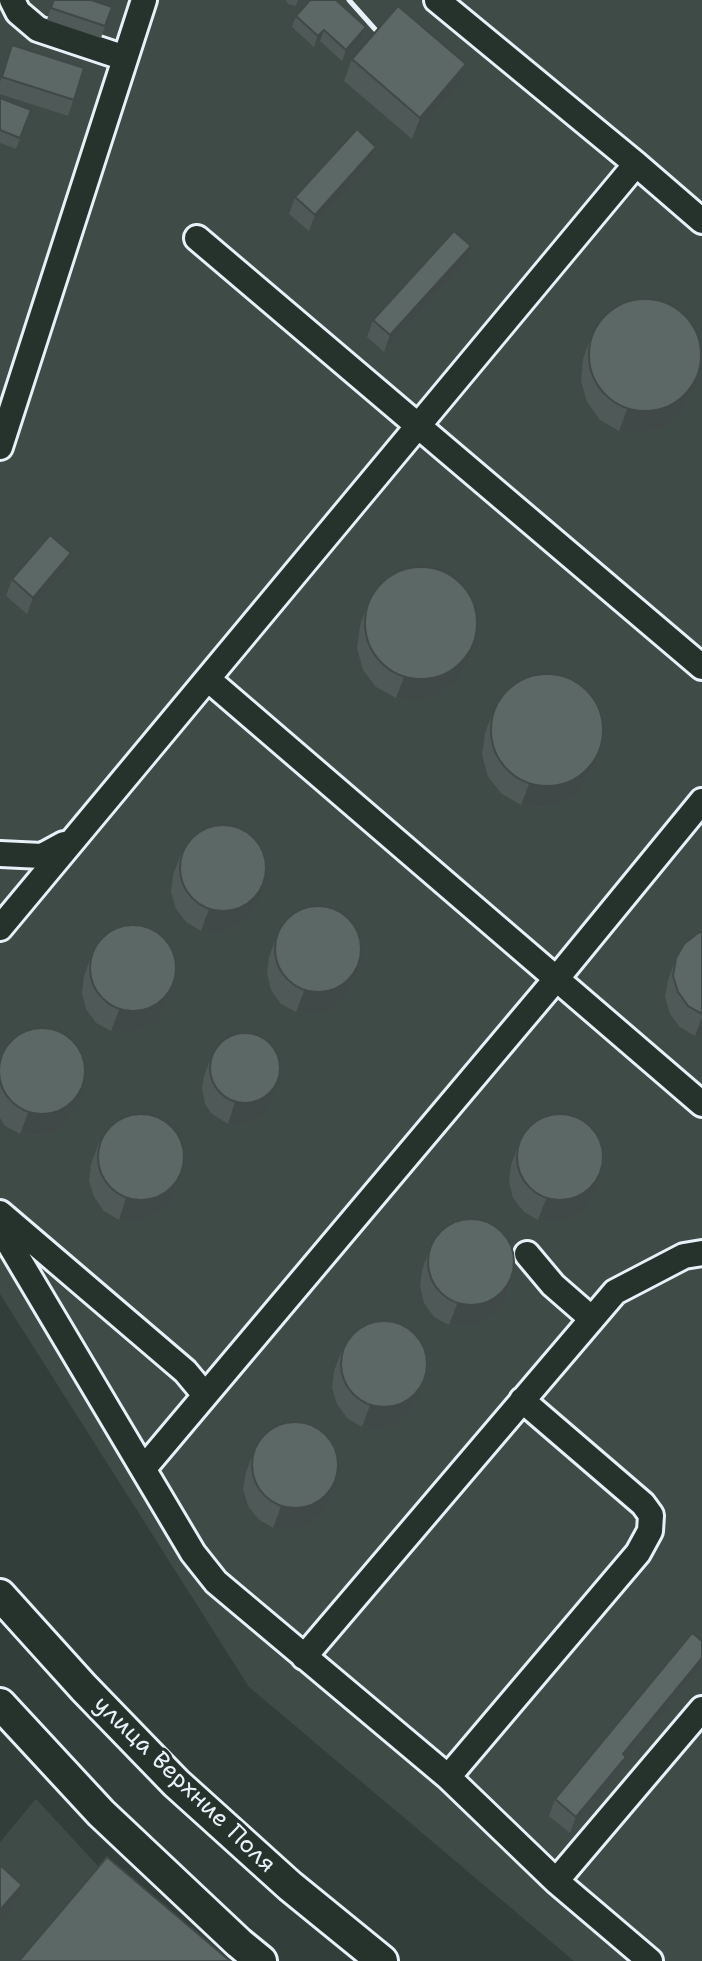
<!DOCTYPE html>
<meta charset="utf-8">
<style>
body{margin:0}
canvas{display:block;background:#323e39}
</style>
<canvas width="702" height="1961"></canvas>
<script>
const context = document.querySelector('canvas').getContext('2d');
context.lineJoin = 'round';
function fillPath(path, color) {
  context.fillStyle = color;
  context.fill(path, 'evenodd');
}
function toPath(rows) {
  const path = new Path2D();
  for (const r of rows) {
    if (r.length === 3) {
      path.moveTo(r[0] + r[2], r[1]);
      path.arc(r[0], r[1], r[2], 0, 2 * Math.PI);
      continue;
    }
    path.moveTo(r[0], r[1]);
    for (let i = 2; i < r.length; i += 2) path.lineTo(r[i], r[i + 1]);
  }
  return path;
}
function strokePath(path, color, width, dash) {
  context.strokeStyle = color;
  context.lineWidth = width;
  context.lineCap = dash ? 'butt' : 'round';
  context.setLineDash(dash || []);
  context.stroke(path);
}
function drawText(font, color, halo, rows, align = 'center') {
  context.font = font + ' "Shantell Sans",sans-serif';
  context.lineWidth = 6;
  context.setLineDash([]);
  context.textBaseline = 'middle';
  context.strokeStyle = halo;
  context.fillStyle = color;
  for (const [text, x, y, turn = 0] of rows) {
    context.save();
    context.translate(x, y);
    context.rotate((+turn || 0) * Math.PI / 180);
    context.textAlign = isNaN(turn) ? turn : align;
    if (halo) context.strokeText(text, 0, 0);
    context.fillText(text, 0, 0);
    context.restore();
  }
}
fillPath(toPath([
 [0,0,702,0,702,1961,574,1961,249,1687,0,1294],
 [36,1799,98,1866,208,1961,0,1961,0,1842]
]), '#3f4b46');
const minor = toPath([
 [12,0,18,12,38,29,125,58],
 [437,0,636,164],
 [197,238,702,667],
 [0,447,144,0],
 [209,680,702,1104],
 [0,854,42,856,64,844],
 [0,928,636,164,702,221],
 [0,1213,185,1371,205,1395],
 [0,1228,193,1553,216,1582,448,1777,556,1881,650,1961],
 [527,1254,553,1285,592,1319],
 [144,1468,557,978,702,801],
 [304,1657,615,1292,684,1256,702,1253],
 [448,1777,638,1553,650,1531,651,1515,643,1504,522,1400],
 [556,1881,702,1709]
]);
const major = toPath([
 [0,1595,84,1688,176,1783,290,1886,382,1961],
 [0,1704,101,1813,239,1943,261,1961]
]);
strokePath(minor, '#e8f1f8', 30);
strokePath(major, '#e8f1f8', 36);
strokePath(minor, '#26332d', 24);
strokePath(major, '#26332d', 30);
strokePath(toPath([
 [349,0,382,37]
]), '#e8f1f8', 5);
fillPath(toPath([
 [53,0,112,7,101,38,47,20],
 [286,0,305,0,304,3,296,6,288,4],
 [296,16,366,27,362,39,342,61,320,41,314,47,292,27],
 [12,45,84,68,68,116,0,94,0,82],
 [352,59,458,86,412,139,344,81],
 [0,98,31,110,16,149,0,143],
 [376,147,370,164,309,231,289,214,295,197],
 [465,263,384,352,367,337,373,320],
 [591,337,691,395,681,414,663,428,642,434,619,431,600,420,587,402,581,381,583,359],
 [65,570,27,614,6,596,12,579],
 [367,605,476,641,468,662,457,681,439,695,418,701,396,698,376,687,363,670,357,648,360,626],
 [493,712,601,748,593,769,582,789,565,802,543,808,521,805,502,794,488,777,482,755,485,733],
 [181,854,256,904,248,918,234,929,218,933,201,931,186,922,176,909,171,892,173,875],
 [702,932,702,1037,695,1036,680,1027,670,1014,665,997,668,980,676,958],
 [277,935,360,963,352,985,343,1000,330,1010,313,1015,296,1012,281,1004,271,990,267,973,269,957],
 [92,954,174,983,167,1004,158,1019,144,1029,128,1034,111,1031,96,1023,86,1009,82,993,84,976],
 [212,1055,266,1111,257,1119,240,1125,228,1124,212,1114,205,1104,202,1088,204,1076],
 [0,1059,76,1107,67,1122,54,1132,37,1136,20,1134,5,1126,0,1118],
 [99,1142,182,1171,174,1192,166,1207,152,1217,136,1222,119,1220,104,1211,94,1197,89,1181,91,1164],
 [519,1143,602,1172,594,1193,586,1208,572,1218,555,1223,538,1220,524,1212,513,1198,509,1182,511,1165],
 [430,1248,513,1276,505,1298,496,1313,483,1323,466,1327,449,1325,434,1317,424,1303,420,1286,422,1270],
 [342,1350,417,1399,409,1414,395,1425,379,1429,362,1427,347,1418,337,1404,332,1388,334,1371],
 [254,1451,328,1501,320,1516,306,1526,290,1530,273,1528,258,1519,248,1506,243,1489,246,1472],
 [702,1641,702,1667,623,1763,619,1773,570,1833,549,1816,555,1799]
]), '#4f5957');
fillPath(toPath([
 [298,0,305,0,304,3,296,6],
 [366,27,362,39,342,61,346,50],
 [324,30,320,41,314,47,318,36],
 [466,64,458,86,412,139,420,118],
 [376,147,370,164,309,231,315,215],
 [471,246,465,263,384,352,390,335],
 [699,373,691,395,681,414,663,428,642,434,619,431,627,409],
 [71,553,65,570,27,614,33,598],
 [476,641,468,662,457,681,439,695,418,701,396,698,404,677],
 [601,748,593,769,582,789,565,802,543,808,521,805,529,784],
 [264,882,256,904,248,918,234,929,218,933,201,931,209,909],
 [360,963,352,985,343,1000,330,1010,313,1015,296,1012,304,991],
 [174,983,167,1004,158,1019,144,1029,128,1034,111,1031,119,1010],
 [702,1017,702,1037,695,1036],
 [280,1074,266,1111,257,1119,240,1125,228,1124,235,1102],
 [84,1085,76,1107,67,1122,54,1132,37,1136,20,1134,28,1113],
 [182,1171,174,1192,166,1207,152,1217,136,1222,119,1220,126,1198],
 [602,1172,594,1193,586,1208,572,1218,555,1223,538,1220,546,1199],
 [513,1276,505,1298,496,1313,483,1323,466,1327,449,1325,457,1304],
 [425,1378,417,1399,409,1414,395,1425,379,1429,362,1427,370,1405],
 [336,1479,328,1501,320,1516,306,1526,290,1530,273,1528,281,1506],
 [702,1658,702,1667,623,1763,619,1773,570,1833,576,1817,623,1754],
 [22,1885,14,1906,0,1923,0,1910]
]), '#404947');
const building = toPath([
 [54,0,91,0,112,7,105,26,51,8,54,0],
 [310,0,336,0,366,27,346,50,324,30,318,36,296,16,310,0],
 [398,6,466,64,420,118,352,59,398,6],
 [12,45,84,68,74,100,2,77,12,45],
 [0,98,31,110,20,138,0,130,0,98],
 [357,129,376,147,315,215,295,197,357,129],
 [454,231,471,246,390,335,373,320,454,231],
 [645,355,56],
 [50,535,71,553,33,598,12,579,50,535],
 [421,623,56],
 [547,730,56],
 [223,868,43],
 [318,949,43],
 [133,968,43],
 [702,932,702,1014,688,1006,678,992,673,976,676,958,684,944,698,933,702,932],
 [42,1071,43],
 [245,1068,35],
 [560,1157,43],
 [141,1157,43],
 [471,1262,43],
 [384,1364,43],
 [295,1465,43],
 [692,1633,702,1641,702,1658,623,1754,626,1757,576,1817,555,1799,692,1633],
 [107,1857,230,1961,19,1961,107,1857],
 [0,1865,22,1885,0,1910,0,1865]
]);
fillPath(building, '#5c6865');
strokePath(building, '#404947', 2);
drawText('24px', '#e8f1f8', '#26332d', [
 ["улица Верхние Поля",184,1785,44]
]);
</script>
